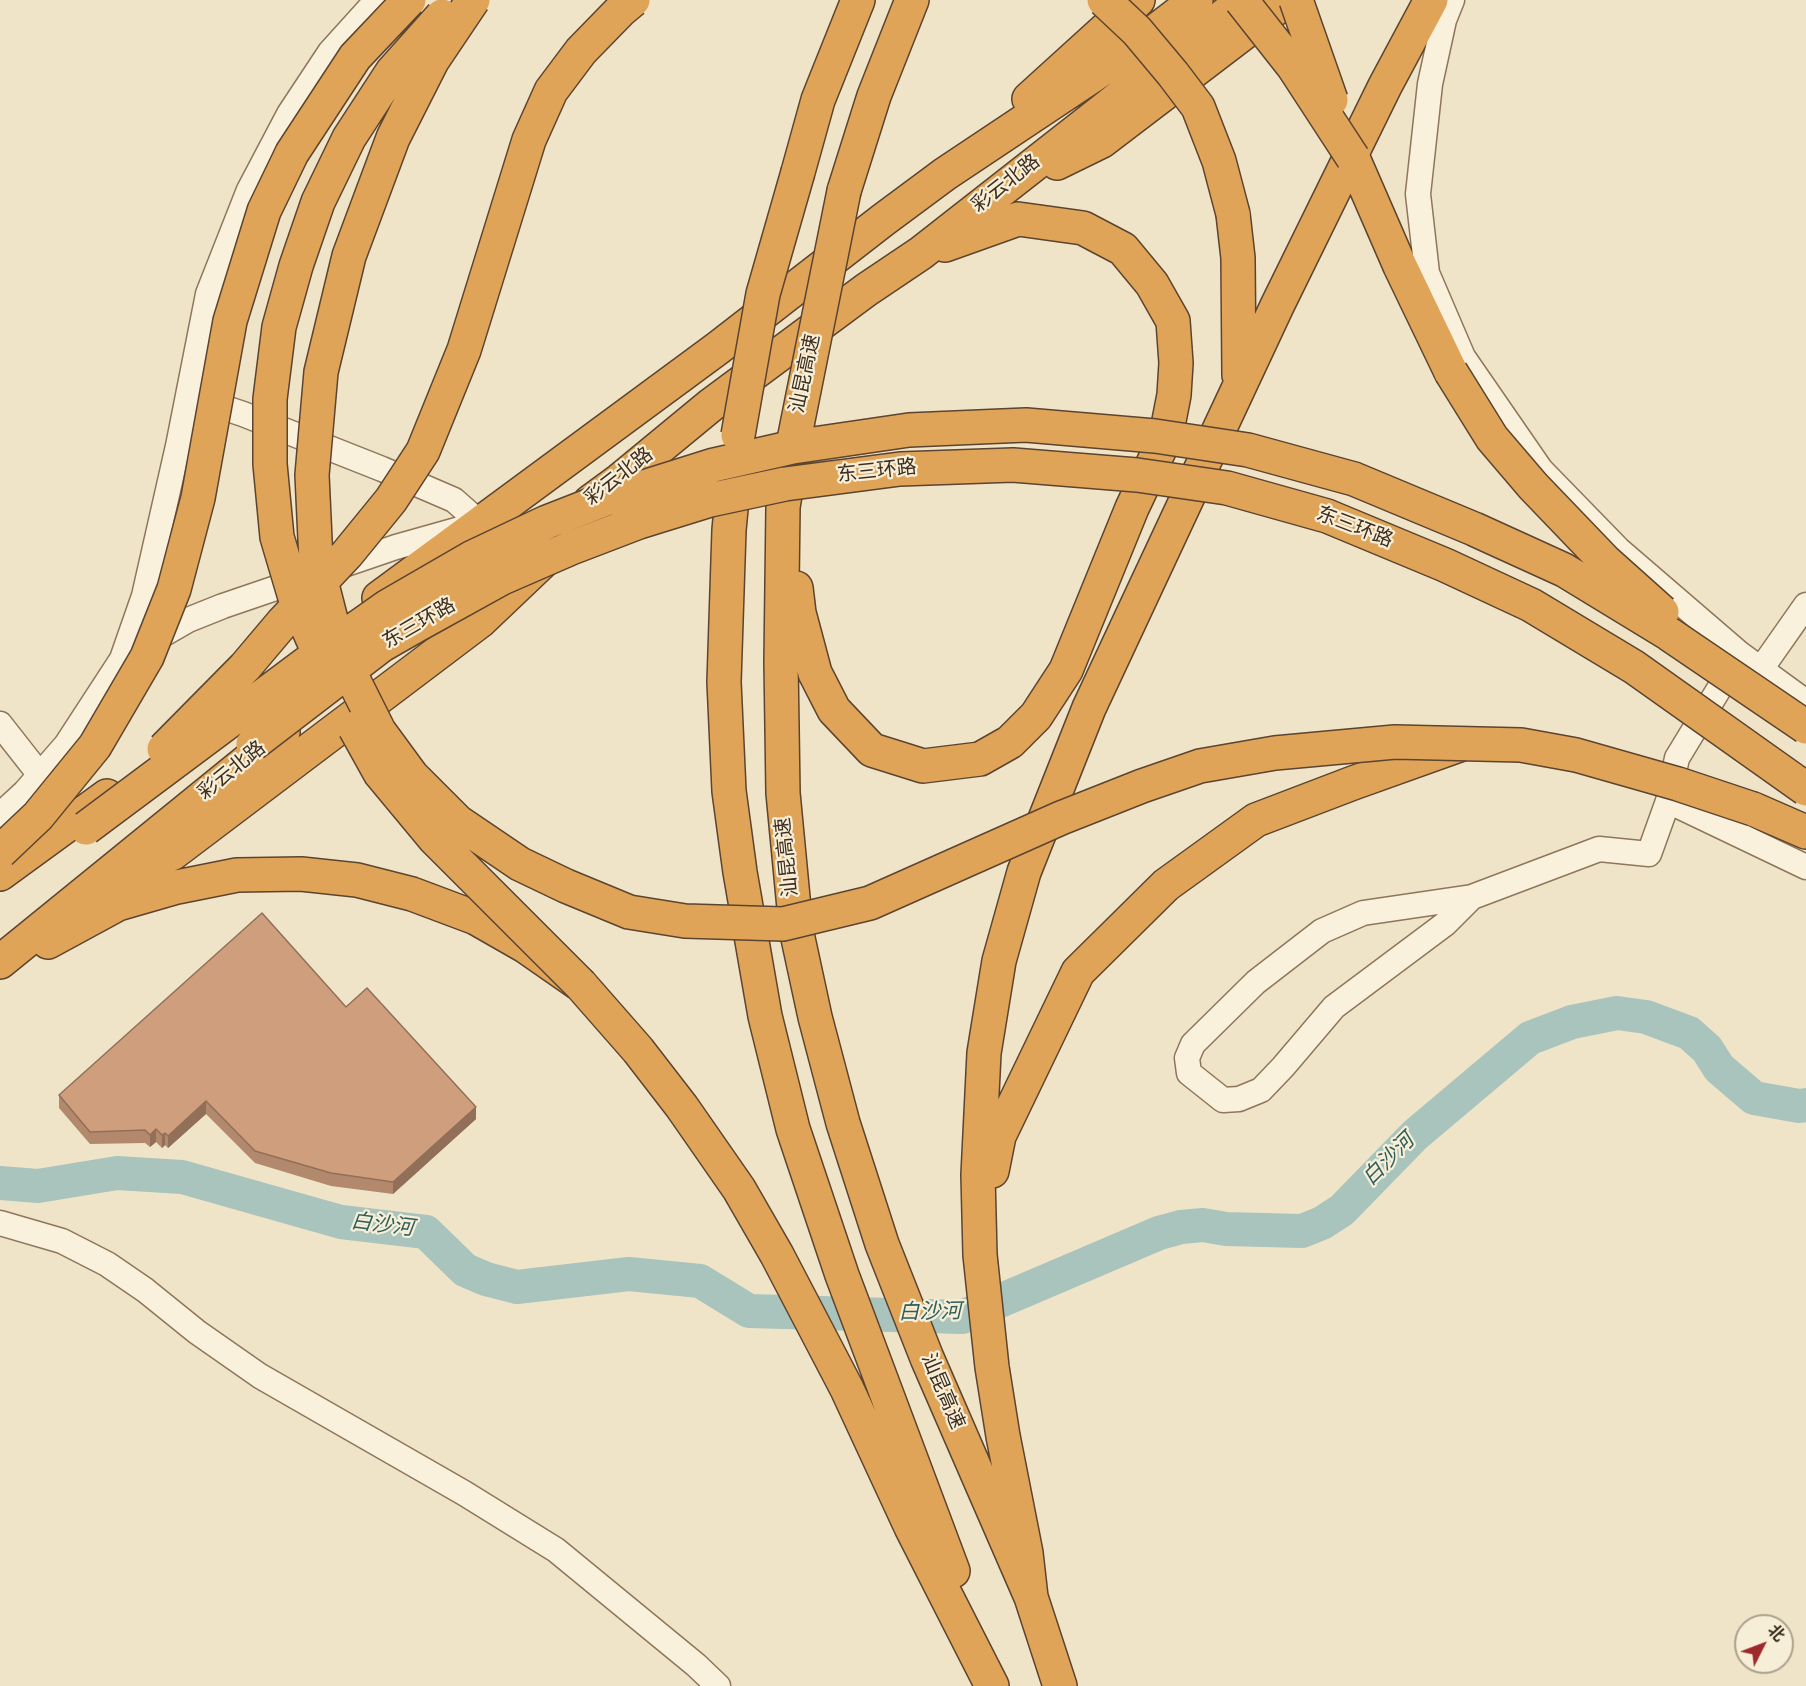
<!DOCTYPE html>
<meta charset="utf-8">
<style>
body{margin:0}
#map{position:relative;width:1806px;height:1686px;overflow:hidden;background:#f0e4c8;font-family:Spectral,"Noto Sans SC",serif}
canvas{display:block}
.north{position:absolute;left:1734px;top:1614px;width:60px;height:60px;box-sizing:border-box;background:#f7eed8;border:2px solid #ada18e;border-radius:50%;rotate:48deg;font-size:16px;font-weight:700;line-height:24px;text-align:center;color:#3d2e20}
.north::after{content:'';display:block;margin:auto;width:21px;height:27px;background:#9e2a2b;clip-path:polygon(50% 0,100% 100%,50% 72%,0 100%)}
</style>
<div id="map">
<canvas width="1806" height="1686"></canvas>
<div class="north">北</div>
</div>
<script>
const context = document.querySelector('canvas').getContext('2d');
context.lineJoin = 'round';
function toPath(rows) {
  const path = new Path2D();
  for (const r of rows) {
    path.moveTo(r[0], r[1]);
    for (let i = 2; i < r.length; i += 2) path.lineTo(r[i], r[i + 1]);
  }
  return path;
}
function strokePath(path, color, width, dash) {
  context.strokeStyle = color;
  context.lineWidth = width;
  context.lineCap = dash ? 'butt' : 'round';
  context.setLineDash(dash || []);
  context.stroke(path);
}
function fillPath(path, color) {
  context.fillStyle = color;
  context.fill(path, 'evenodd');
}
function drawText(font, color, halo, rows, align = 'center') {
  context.font = font + ' Spectral,"Noto Sans SC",serif';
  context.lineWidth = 4.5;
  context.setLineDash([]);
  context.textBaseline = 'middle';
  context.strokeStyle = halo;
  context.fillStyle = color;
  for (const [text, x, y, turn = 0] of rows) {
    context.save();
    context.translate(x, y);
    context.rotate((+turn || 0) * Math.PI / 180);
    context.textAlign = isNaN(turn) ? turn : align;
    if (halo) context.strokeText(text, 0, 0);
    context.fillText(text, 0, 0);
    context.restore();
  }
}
strokePath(toPath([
 [0,1183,38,1186,117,1173,182,1177,341,1222,426,1232,465,1270,486,1279,517,1287,629,1274,700,1281,749,1311,962,1317,1159,1233,1181,1227,1203,1225,1226,1229,1302,1231,1322,1223,1342,1210,1415,1135,1530,1038,1572,1022,1617,1013,1646,1017,1689,1033,1707,1049,1719,1068,1754,1098,1799,1106,1806,1105]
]), '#a9c4bc', 34);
const minor = toPath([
 [1452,0,1444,20,1430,84,1418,194,1427,273,1463,357,1541,470,1618,549,1740,654,1806,702],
 [201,400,243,414,382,469,454,500,480,523],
 [148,643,188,620,223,606,396,547,467,527],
 [1736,661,1677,758,1668,801,1806,867],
 [1761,669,1806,605],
 [0,724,40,775],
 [0,815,25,792,66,745,122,659,144,596,178,446,208,294,249,190,289,114,330,52,377,0],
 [1472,897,1445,924,1334,1007,1283,1067,1261,1090,1239,1099,1223,1100,1189,1073,1187,1058,1193,1044,1256,982,1322,931,1363,913,1472,897,1599,849,1649,854,1668,801],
 [0,1223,62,1241,107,1264,145,1290,197,1332,260,1376,464,1493,556,1550,696,1665,718,1686]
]);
const highway = toPath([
 [1029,99,1138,0],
 [1353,158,1400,266,1451,372],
 [1057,163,1102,141,1287,0],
 [798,172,818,100,858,0],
 [844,191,874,96,912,0],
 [1233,214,1238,258,1239,375],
 [794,440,783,507,781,662,783,793,796,929,815,1017,843,1123,882,1244,927,1358,1031,1597,1060,1686],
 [735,467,729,530,724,682,729,791,740,872,765,1016,793,1129,842,1275,953,1571],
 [590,502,620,480,711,405,866,290,921,253,1244,0],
 [796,588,799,613,815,673,834,710,872,750,923,766,980,759,1010,742,1036,716,1066,670,1132,508,1166,436,1174,395,1176,363,1173,321,1152,284,1123,249,1083,228,1018,219,945,245],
 [379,598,718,348,883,220,945,174,1128,52,1196,0],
 [1753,809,1806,832],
 [0,874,107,796],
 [127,875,173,853,480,621,542,562],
 [48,942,118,904,177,887,237,875,301,874,357,880,412,894,476,918,525,946,581,985,638,1050,682,1107,739,1189,777,1255,847,1389,911,1527,992,1686],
 [0,962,283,732],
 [992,1171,999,1136,1078,972,1166,885,1256,820,1353,783,1462,744],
 [1031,1597,1026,1553,1003,1436,992,1367,980,1255,978,1175,984,1053,999,961,1024,872,1089,708,1277,306,1385,86,1431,0]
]);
strokePath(minor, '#8d765c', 27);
strokePath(highway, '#5b4430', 36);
strokePath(minor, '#faf1dc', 24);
strokePath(highway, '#e0a458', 33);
const highwayBridge = toPath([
 [473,0,432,61,393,138,349,256,321,372,312,475,316,561,339,651,379,731,412,776,458,822,520,864,566,886,629,912,685,921,783,924,870,903,1061,818,1142,786,1200,766,1275,753,1395,742,1521,745,1576,755,1678,784,1753,809],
 [1104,0,1137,31,1173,74,1198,107,1219,161,1233,214],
 [1241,0,1293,66,1353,158],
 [1296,0,1331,100],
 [1451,372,1492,438,1533,486,1605,561,1662,612],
 [738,435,763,294,798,172],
 [794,440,844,191],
 [328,674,296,601,277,537,270,464,270,399,279,327,296,266,318,202,349,138,392,72,442,16],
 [355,728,380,773,434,838,581,985],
 [253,744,382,645,417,625,502,578,571,548,639,522,710,500,785,484,900,469,1013,465,1137,475,1227,488,1327,516,1445,565,1531,605,1634,667,1806,789],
 [164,749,245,667,283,622,347,554,391,500,423,451,464,350,529,140,551,91,581,51,621,10,633,0],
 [86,828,307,663,388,606,471,558,547,522,606,499,714,465,793,447,909,430,1026,425,1155,436,1248,450,1354,479,1474,529,1564,570,1669,634,1806,727],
 [0,852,38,816,95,746,147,657,174,589,198,498,230,321,264,211,292,153,355,57,409,0]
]);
strokePath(highwayBridge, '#5b4430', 36, []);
strokePath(highwayBridge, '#e0a458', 33);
fillPath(toPath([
 [346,1007,476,1119,393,1194,331,1186,255,1163,206,1114,168,1148,165,1145,162,1148,156,1142,150,1147,145,1143,90,1144,59,1108,59,1095]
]), '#b2896c');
fillPath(toPath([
 [206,1101,206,1114,168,1148,168,1136],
 [476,1107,476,1119,393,1194,393,1182],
 [156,1129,156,1142,150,1147,150,1135],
 [165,1133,165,1145,162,1148,162,1135]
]), '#916f58');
const building = toPath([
 [262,913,346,1007,367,988,476,1107,393,1182,331,1173,255,1151,206,1101,168,1136,165,1133,162,1135,156,1129,150,1135,145,1130,90,1132,59,1095,262,913]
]);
fillPath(building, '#cf9f7d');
strokePath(building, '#916f58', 1.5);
drawText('20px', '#3d2e20', '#f7eed8', [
 ["彩云北路",1007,185,-38],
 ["汕昆高速",807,374,-78],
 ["东三环路",877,473,-6],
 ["彩云北路",620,478,-38],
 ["东三环路",1354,529,21],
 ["东三环路",420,625,-30],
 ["彩云北路",233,772,-39],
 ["汕昆高速",789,857,-96],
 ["汕昆高速",941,1392,67]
]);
drawText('italic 21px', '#2f5d5a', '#f7eed8', [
 ["白沙河",1390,1161,-45],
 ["白沙河",382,1227,7],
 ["白沙河",930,1314,-1]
]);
</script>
